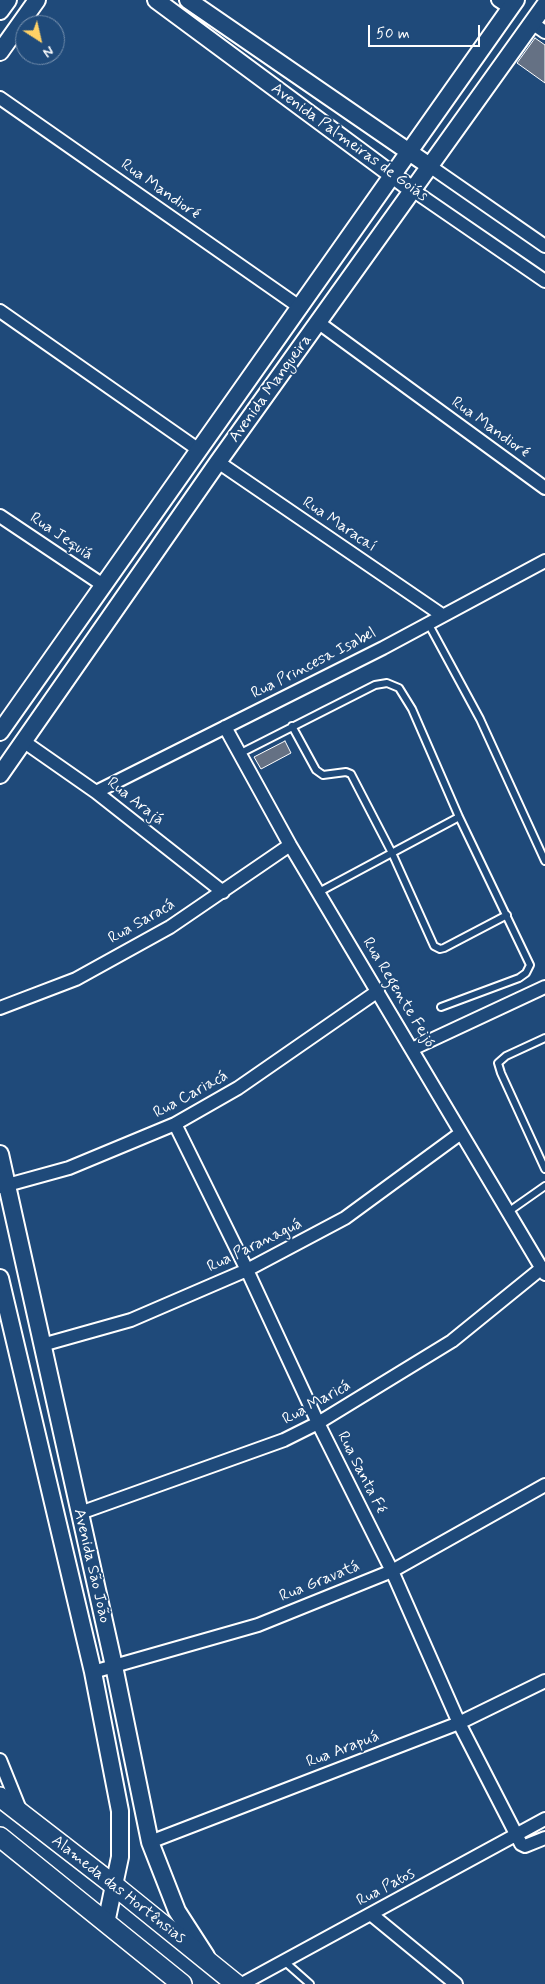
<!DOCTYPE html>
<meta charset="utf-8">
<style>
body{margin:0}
#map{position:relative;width:545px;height:1984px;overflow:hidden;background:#1f4a7a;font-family:Mynerve,sans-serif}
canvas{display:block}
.north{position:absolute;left:15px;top:15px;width:50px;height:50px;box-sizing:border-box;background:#1f4a7a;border:1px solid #7992af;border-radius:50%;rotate:145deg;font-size:14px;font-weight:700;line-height:20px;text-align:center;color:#fff}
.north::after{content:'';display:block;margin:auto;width:18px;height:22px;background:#ffd166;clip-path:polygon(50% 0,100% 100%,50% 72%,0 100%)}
.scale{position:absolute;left:368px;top:25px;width:112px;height:22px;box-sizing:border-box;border:2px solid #fff;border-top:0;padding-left:6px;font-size:15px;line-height:18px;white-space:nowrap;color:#fff;-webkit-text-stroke:4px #1f4a7a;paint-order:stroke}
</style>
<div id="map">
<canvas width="545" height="1984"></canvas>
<div class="north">N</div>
<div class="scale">50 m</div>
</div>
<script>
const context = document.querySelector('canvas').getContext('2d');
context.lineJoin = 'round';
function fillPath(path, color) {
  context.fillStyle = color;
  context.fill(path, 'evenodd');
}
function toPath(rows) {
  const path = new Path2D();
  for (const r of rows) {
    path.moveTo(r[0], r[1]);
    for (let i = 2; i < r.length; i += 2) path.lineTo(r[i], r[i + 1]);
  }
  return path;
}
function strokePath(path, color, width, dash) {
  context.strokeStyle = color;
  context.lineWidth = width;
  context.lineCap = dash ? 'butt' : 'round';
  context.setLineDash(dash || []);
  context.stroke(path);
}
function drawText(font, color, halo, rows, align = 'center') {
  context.font = font + ' Mynerve,sans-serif';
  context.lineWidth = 4;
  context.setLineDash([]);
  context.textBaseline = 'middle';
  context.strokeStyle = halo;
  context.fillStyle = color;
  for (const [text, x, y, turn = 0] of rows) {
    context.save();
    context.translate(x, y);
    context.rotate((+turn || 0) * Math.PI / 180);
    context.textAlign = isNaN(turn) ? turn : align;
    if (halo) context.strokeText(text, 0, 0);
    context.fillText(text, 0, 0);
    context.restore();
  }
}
const building = toPath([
 [535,38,545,45,545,83,517,63,535,38],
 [285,741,291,753,261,769,254,757,285,741]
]);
fillPath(building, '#657184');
strokePath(building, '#fff', 1);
const lane = toPath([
 [428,623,480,719,545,861],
 [292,726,316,770,323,775,346,772,351,774,392,853,434,946,440,949,444,948,507,915],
 [239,754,375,685,387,683,399,688,412,709,459,817,530,965,526,973,519,978,441,1007],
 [319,892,459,817],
 [545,1038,506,1056,498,1063,501,1073,545,1169],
 [508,1212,545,1186],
 [284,1961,310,1984]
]);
const street = toPath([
 [498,0,510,8],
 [532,23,545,32],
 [0,98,301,308],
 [431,167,545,246],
 [414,191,545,281],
 [0,311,199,450],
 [319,323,545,488],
 [218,462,442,615],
 [0,516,103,585],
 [225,727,290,845,545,1274],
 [23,741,96,792,223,892],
 [96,792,383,648,545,561],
 [0,1008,76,979,170,927,290,845],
 [412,1049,545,987],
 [175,1124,247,1270,318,1423,392,1571,459,1723,517,1836,521,1844,525,1846,545,1838],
 [0,1187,69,1168,175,1124,238,1088,378,991],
 [42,1345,131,1320,247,1270,345,1218,461,1133],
 [80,1513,284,1440,318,1423,452,1341,542,1268],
 [93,1672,258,1625,392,1571,545,1485],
 [0,1760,21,1812],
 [150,1842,459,1723,545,1681],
 [372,1915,456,1984],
 [242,1984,545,1819]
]);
const secondary = toPath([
 [156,0,414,191],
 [188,0,431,167],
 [0,11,8,0],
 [0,52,37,0],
 [0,732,516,0],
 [0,775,218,462,545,5],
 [0,1154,114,1666,150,1842,177,1911,206,1956],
 [0,1278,93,1672,120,1811,120,1857,106,1923]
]);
const primary = toPath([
 [0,1797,115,1886,236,1984],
 [0,1837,182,1984]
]);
strokePath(lane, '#fff', 10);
strokePath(street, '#fff', 16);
strokePath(secondary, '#fff', 20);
strokePath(primary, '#fff', 22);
strokePath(lane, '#1f4a7a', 6);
strokePath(street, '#1f4a7a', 12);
strokePath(secondary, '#1f4a7a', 16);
strokePath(primary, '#1f4a7a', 19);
drawText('16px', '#fff', '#1f4a7a', [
 ["Avenida Palmeiras de Goiás",349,143,36],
 ["Rua Mandioré",160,190,35],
 ["Avenida Mangueira",271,389,-54],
 ["Rua Mandioré",490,428,36],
 ["Rua Maracaí",339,525,34],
 ["Rua Jequiá",61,537,34],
 ["Rua Princesa Isabel",314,664,-27],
 ["Rua Arajá",135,802,38],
 ["Rua Saracá",142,922,-30],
 ["Rua Regente Feijó",398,993,59],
 ["Rua Cariacá",191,1095,-29],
 ["Rua Paranaguá",255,1246,-26],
 ["Rua Maricá",317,1403,-29],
 ["Rua Santa Fé",361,1473,63],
 ["Avenida São João",91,1566,77],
 ["Rua Gravatá",320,1582,-22],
 ["Rua Arapuá",343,1750,-21],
 ["Rua Patos",386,1888,-28],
 ["Alameda das Hortênsias",118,1890,38]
]);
</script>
